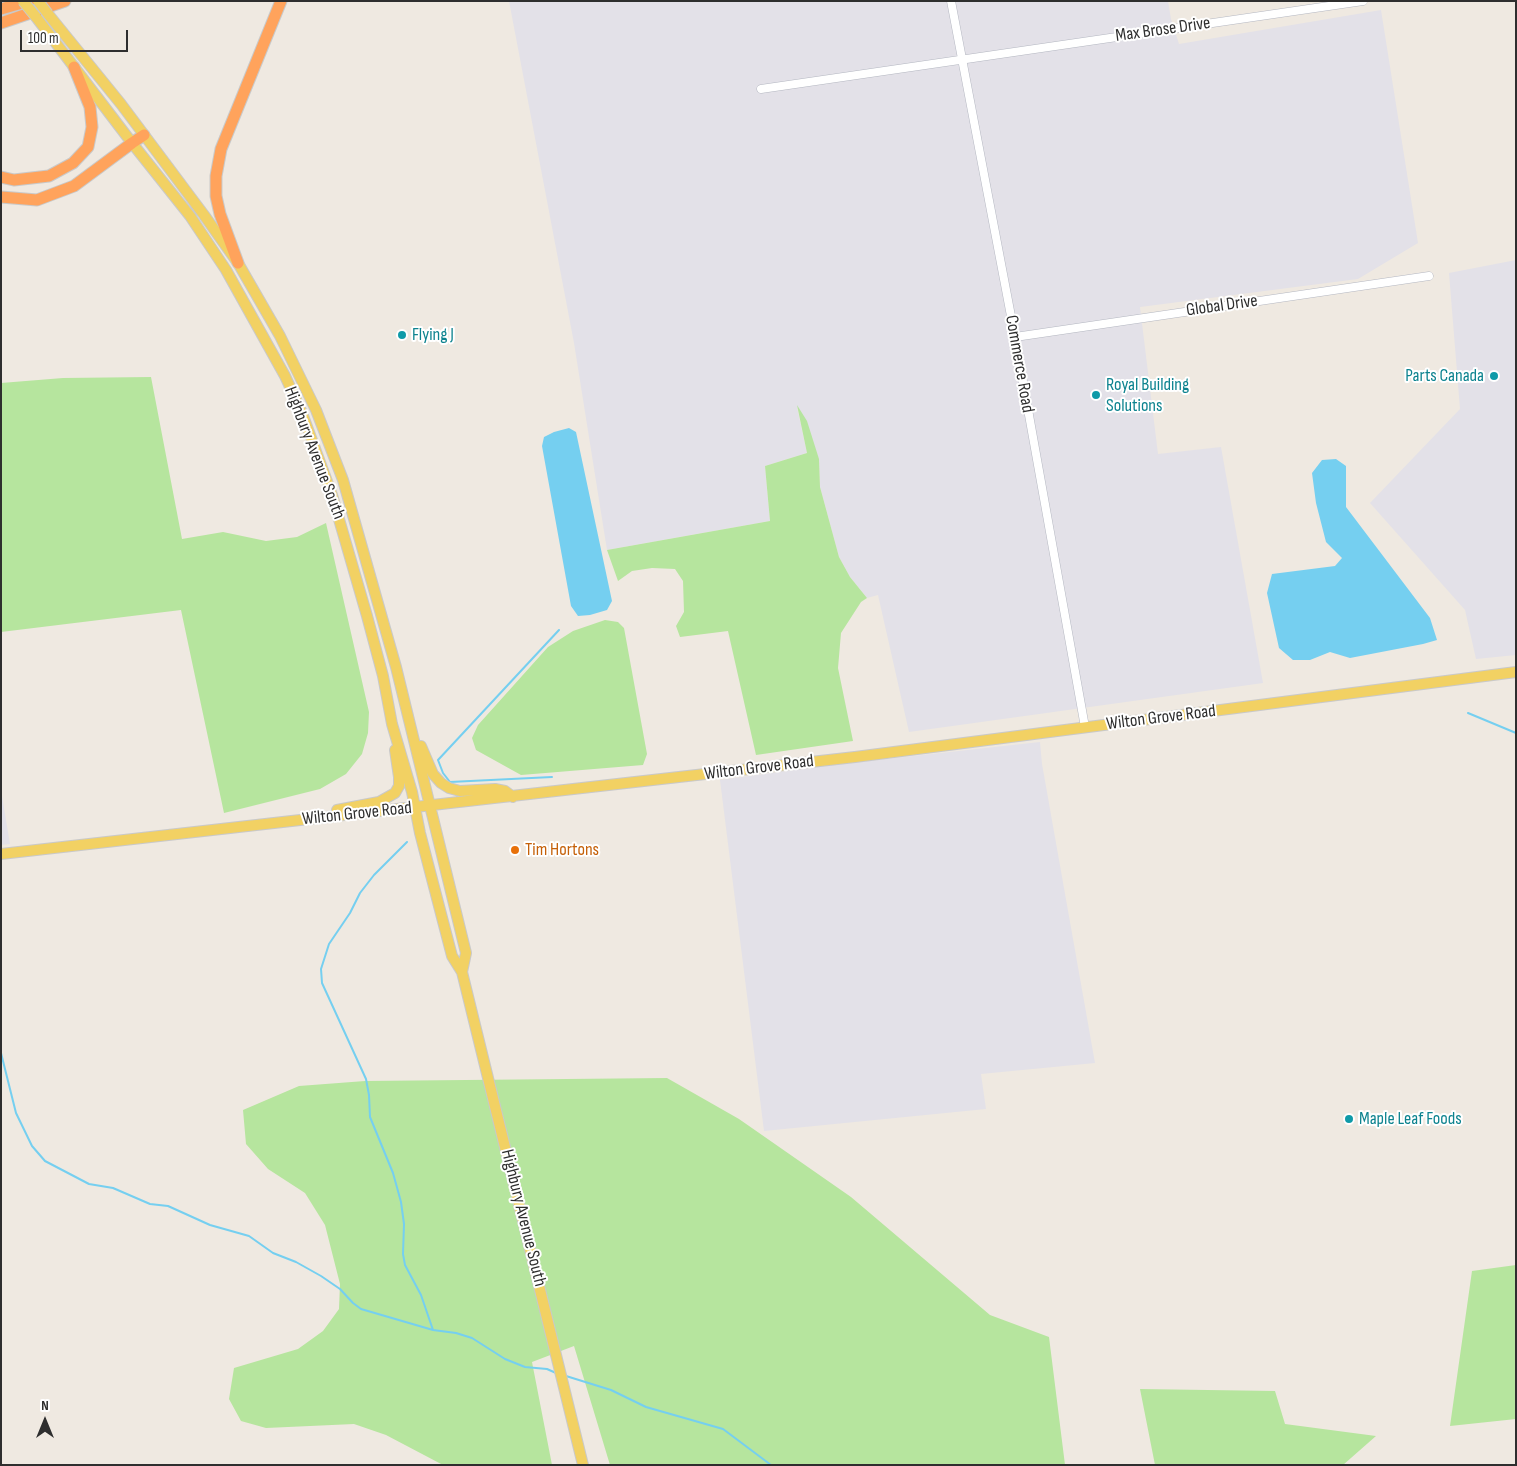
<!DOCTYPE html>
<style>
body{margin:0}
#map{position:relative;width:1517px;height:1466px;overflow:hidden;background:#efe9e1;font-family:"Sofia Sans Condensed",sans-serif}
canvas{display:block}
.frame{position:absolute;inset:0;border:2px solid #2e2e2e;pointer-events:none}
.north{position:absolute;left:20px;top:1396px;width:50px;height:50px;-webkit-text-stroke:4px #fff;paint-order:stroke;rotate:0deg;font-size:14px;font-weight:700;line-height:20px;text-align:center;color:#2e2e2e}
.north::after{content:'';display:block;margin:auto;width:18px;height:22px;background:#2e2e2e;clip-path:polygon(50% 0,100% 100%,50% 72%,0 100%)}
.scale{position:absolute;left:20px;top:30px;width:108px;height:22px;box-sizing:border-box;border:2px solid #2e2e2e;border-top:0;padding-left:6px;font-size:15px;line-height:18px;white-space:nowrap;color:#2e2e2e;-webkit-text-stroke:4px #fff;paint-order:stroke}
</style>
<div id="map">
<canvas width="1517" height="1466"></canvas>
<div class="frame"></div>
<div class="north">N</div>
<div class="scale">100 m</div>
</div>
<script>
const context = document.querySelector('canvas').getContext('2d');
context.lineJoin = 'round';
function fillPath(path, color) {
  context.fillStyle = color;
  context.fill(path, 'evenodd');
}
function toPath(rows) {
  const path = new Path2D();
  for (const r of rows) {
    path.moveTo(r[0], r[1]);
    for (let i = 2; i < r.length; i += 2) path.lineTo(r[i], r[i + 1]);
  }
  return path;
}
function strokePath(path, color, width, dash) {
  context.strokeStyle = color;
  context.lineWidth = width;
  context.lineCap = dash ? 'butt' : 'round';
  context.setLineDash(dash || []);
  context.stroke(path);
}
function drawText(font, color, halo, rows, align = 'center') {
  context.font = font + ' "Sofia Sans Condensed",sans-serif';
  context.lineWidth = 4;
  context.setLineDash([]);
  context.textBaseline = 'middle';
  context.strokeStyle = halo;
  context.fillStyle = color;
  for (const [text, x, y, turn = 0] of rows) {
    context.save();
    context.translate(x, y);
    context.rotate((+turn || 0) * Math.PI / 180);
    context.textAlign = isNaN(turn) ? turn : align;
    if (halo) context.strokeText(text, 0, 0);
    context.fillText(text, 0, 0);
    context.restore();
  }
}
fillPath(toPath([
 [509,1,1168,1,1171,19,1179,44,1381,10,1418,243,1358,279,1140,307,1158,454,1221,447,1263,683,909,732,878,595,867,598,850,577,839,557,820,487,819,459,797,407,807,453,765,466,770,521,607,550,574,343],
 [1516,260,1516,655,1476,659,1465,610,1370,503,1460,409,1449,273],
 [1040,742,1042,764,1095,1063,981,1074,986,1109,764,1131,720,780,832,765],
 [1,790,10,844,1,845]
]), '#e3e1e8');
fillPath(toPath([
 [151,377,182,539,223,532,266,541,297,537,326,523,369,712,368,733,362,754,346,774,320,789,224,813,181,610,1,632,1,383,63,378],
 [797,405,807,421,819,459,820,487,839,557,850,577,867,598,861,602,841,633,838,668,853,741,756,755,728,631,680,637,676,626,684,612,683,581,675,569,652,568,632,571,618,581,607,550,770,521,765,466,807,453],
 [605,620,618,622,624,628,647,754,643,765,521,775,476,750,472,738,478,725,548,647,573,631],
 [667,1078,739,1119,851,1197,990,1315,1049,1337,1065,1465,610,1465,574,1346,532,1362,552,1465,443,1465,386,1435,354,1424,266,1428,241,1421,229,1399,234,1368,298,1349,323,1331,339,1309,340,1284,325,1225,305,1193,268,1169,246,1144,243,1110,299,1086,365,1081],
 [1516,1265,1516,1419,1450,1426,1472,1271],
 [1140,1389,1275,1391,1285,1424,1376,1436,1343,1465,1155,1465]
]), '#b6e59e');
fillPath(toPath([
 [569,428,576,432,612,601,607,610,590,615,578,616,571,606,542,446,544,437,554,432],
 [1336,459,1346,466,1346,507,1430,618,1437,640,1423,644,1350,658,1330,652,1310,660,1293,660,1279,648,1267,593,1272,574,1335,566,1342,558,1326,542,1316,503,1312,473,1322,460]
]), '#75cff0');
strokePath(toPath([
 [1468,713,1516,733],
 [552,777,450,782,443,773,438,760,559,630],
 [407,842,374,875,360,893,350,913,329,944,321,969,322,983,366,1079,369,1095,370,1117,393,1173,401,1202,404,1224,403,1254,405,1265,421,1295,433,1330],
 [1,1053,16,1113,32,1146,45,1161,89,1184,113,1188,150,1204,168,1206,210,1225,249,1236,273,1253,296,1262,321,1276,340,1289,353,1303,361,1309,433,1330,456,1333,472,1338,505,1359,525,1367,547,1369,556,1373],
 [566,1376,611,1390,646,1407,723,1429,771,1465]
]), '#75cff0', 2);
const minor = toPath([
 [951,1,1015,337,1085,727],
 [761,89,1363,1],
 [1015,337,1429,276]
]);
const major = toPath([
 [48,14,121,104,204,215,238,263,280,336,316,410,343,480,396,667,466,953,462,972],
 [36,17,132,143,190,216,226,270,285,376,302,413,332,495,367,616,383,676,392,724,412,792,420,833,452,956,462,972,583,1465],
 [421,746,433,774,441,783,449,788,460,791,495,789,505,791,513,797],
 [337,810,379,802,395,793,399,786,399,777,395,750],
 [1,854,855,757,1516,672]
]);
const highway = toPath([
 [1,9,29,1],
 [1,23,65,1],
 [1,177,14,180,49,176,73,163,88,147,92,127,90,107,74,67],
 [1,197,37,200,74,186,132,143,144,135],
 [238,263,220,214,216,196,216,176,221,149,281,1]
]);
strokePath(minor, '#b4b7c1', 9);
strokePath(major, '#c9c9c9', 12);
strokePath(highway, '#c9c9c9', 13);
strokePath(minor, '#fff', 8);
strokePath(major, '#f2d163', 10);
strokePath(highway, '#ffa35c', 11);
const majorBridge = toPath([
 [23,1,36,17],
 [38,1,48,14]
]);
strokePath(majorBridge, '#c9c9c9', 12, []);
strokePath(majorBridge, '#f2d163', 10);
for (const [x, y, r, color] of [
 [402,335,5,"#0f9aa8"],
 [1494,376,5,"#0f9aa8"],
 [1096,395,5,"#0f9aa8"],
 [515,850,5,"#e8710a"],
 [1349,1119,5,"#0f9aa8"]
]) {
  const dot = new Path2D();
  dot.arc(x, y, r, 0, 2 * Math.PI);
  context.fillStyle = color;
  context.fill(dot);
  strokePath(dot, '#fff', 2);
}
drawText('18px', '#2e2e2e', '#fff', [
 ["Max Brose Drive",1163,30,-8],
 ["Global Drive",1222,306,-8],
 ["Commerce Road",1019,364,80],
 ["Highbury Avenue South",314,453,69],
 ["Wilton Grove Road",1161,718,-7],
 ["Wilton Grove Road",759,768,-7],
 ["Wilton Grove Road",357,814,-6],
 ["Highbury Avenue South",523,1218,76]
]);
drawText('18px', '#0d838f', '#fff', [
 ["Flying J",412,335],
 ["Parts Canada",1484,376,"right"],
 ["Royal Building",1106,385],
 ["Solutions",1106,406],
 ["Maple Leaf Foods",1359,1119]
], 'left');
drawText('18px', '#c56008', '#fff', [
 ["Tim Hortons",525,850]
], 'left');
</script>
